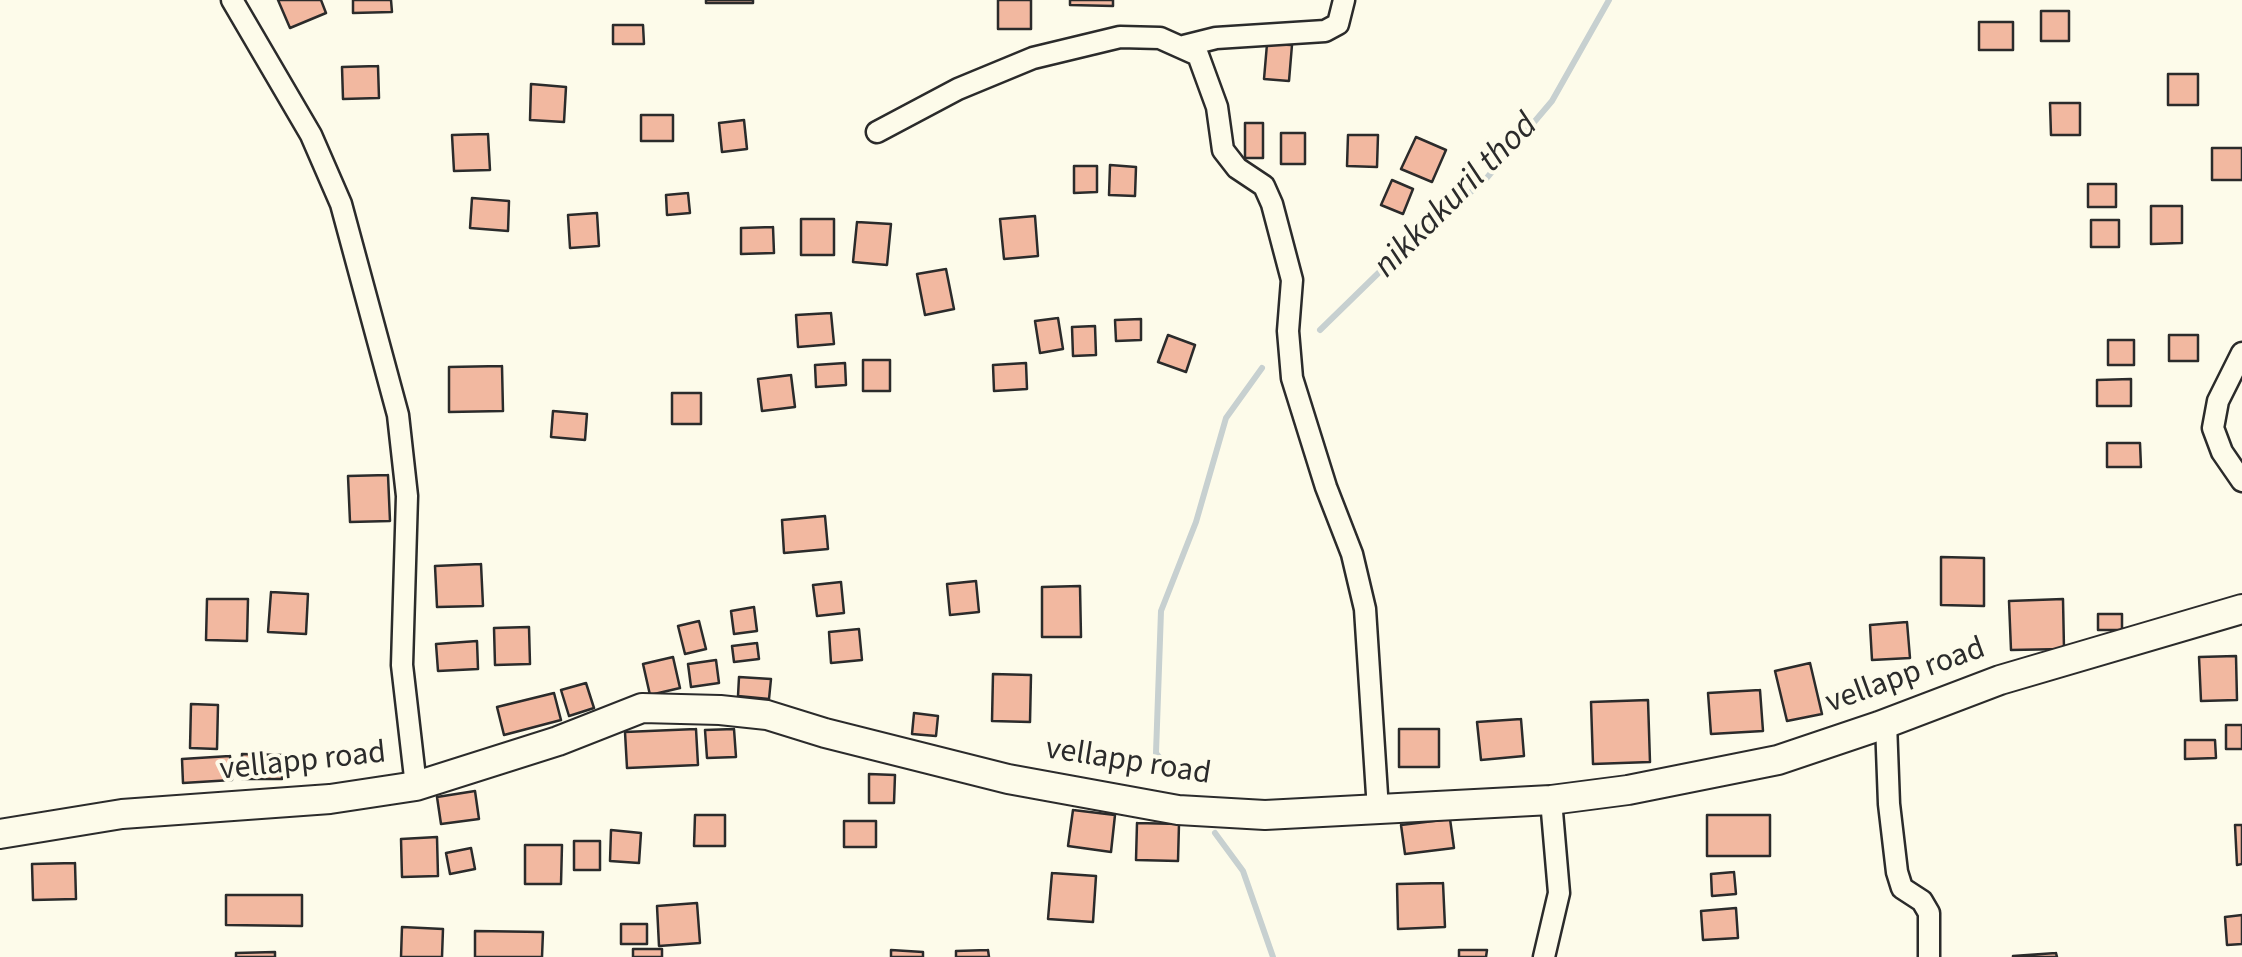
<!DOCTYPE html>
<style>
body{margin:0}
canvas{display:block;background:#fdfbea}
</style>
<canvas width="2242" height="957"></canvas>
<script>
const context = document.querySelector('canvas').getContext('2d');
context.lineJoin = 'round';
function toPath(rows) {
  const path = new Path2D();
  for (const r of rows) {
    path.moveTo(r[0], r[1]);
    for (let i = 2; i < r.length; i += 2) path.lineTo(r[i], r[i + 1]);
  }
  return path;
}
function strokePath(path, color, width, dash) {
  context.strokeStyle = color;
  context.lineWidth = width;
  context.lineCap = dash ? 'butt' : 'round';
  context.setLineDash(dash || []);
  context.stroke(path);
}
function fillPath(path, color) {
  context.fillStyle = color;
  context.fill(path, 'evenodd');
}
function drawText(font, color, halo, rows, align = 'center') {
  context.font = font + ' "Source Sans 3",sans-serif';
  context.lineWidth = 8;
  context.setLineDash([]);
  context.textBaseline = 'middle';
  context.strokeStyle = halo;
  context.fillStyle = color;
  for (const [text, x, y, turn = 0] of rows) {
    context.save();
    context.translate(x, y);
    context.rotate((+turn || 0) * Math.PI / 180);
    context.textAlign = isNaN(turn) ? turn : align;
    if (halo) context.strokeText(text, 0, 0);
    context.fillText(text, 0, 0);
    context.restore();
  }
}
strokePath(toPath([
 [1320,330,1402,250,1485,180,1552,101,1609,0],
 [1174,776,1156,753,1161,611,1196,522,1226,418,1262,368],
 [1215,833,1243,871,1273,957]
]), '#c7d0d0', 6);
const building = toPath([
 [278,0,321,0,326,13,290,28,278,0],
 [353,0,391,0,392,12,353,13,353,0],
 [706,0,753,0,753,3,706,3,706,0],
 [998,0,1031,0,1031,29,998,29,998,0],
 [1070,0,1113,0,1113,6,1070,5,1070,0],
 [2041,11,2069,11,2069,41,2041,41,2041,11],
 [1979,22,2013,22,2013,50,1979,50,1979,22],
 [613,25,643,25,644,44,613,44,613,25],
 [1267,44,1292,45,1289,81,1264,79,1267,44],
 [378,66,379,98,343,99,342,67,378,66],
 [2168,74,2198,74,2198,105,2168,105,2168,74],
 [531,84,566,87,564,122,530,120,531,84],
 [2050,103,2080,103,2080,135,2051,135,2050,103],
 [641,115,673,115,673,141,641,141,641,115],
 [744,120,747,149,722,152,719,123,744,120],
 [1245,123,1263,123,1263,158,1245,158,1245,123],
 [1281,133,1305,133,1305,164,1281,164,1281,133],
 [488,134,490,170,454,171,452,135,488,134],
 [1348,135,1378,135,1377,167,1347,166,1348,135],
 [1416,137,1446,150,1432,182,1401,169,1416,137],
 [2212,148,2242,148,2242,180,2212,180,2212,148],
 [1110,165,1136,167,1135,196,1109,195,1110,165],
 [1074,166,1097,166,1097,192,1074,193,1074,166],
 [1392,180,1413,189,1403,214,1381,205,1392,180],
 [2088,184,2116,184,2116,207,2088,207,2088,184],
 [688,193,690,213,667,215,666,195,688,193],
 [472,198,509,201,508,231,470,228,472,198],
 [2151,206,2182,206,2182,243,2151,244,2151,206],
 [597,213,599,246,570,248,568,215,597,213],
 [1035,216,1038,256,1004,259,1000,219,1035,216],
 [801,219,834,219,834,255,801,255,801,219],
 [2091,220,2119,220,2119,247,2091,247,2091,220],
 [857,222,891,224,887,265,853,262,857,222],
 [773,227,774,253,741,254,741,228,773,227],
 [946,269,954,309,925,315,917,274,946,269],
 [831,313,834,344,798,347,796,315,831,313],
 [1058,318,1063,349,1040,353,1035,321,1058,318],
 [1141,319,1141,340,1116,341,1115,320,1141,319],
 [1095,326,1096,355,1073,356,1072,327,1095,326],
 [1168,335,1195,345,1186,372,1158,362,1168,335],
 [2169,335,2198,335,2198,361,2169,361,2169,335],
 [2108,340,2134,340,2134,365,2108,365,2108,340],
 [863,360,890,360,890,391,863,391,863,360],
 [845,363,846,385,816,387,815,365,845,363],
 [1026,363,1027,389,994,391,993,365,1026,363],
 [502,366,503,411,449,412,449,367,502,366],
 [791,375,795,407,762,411,758,379,791,375],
 [2131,379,2131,406,2097,406,2097,380,2131,379],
 [672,393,701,393,701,424,672,424,672,393],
 [553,411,587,414,585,440,551,437,553,411],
 [2107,443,2140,443,2141,467,2107,467,2107,443],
 [388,475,390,521,350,522,348,476,388,475],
 [825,516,828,549,784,553,782,520,825,516],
 [1941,557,1984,558,1984,606,1941,605,1941,557],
 [481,564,483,606,437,607,435,566,481,564],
 [976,581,979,612,950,615,947,584,976,581],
 [841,582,844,613,817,616,813,585,841,582],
 [1080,586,1081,637,1042,637,1042,587,1080,586],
 [271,592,308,594,306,634,268,632,271,592],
 [207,599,248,599,247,641,206,640,207,599],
 [2063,599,2064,649,2011,650,2009,601,2063,599],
 [754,607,757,631,734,634,731,611,754,607],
 [2098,614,2122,614,2122,630,2098,630,2098,614],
 [699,621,706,649,685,654,678,626,699,621],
 [1907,622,1910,658,1872,660,1870,625,1907,622],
 [529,627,530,664,495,665,494,628,529,627],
 [859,629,862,660,831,663,829,632,859,629],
 [477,641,478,669,438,671,436,644,477,641],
 [757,643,759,659,734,662,732,646,757,643],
 [2236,656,2237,700,2201,701,2199,657,2236,656],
 [673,657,680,688,650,695,643,664,673,657],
 [716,660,719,683,691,687,688,664,716,660],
 [1810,663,1822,714,1787,721,1775,671,1810,663],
 [993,674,1031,675,1030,722,992,721,993,674],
 [739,677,771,679,769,699,738,696,739,677],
 [586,683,594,708,569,716,561,690,586,683],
 [1760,690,1763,731,1711,734,1708,693,1760,690],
 [554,693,561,720,504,735,497,707,554,693],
 [1648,700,1650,762,1593,764,1591,702,1648,700],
 [191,704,218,705,217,749,190,748,191,704],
 [914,713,938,716,936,736,912,734,914,713],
 [1521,719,1524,756,1481,760,1477,722,1521,719],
 [2226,725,2242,725,2242,749,2226,749,2226,725],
 [696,729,698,765,627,768,625,732,696,729],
 [734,729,736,757,707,758,705,730,734,729],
 [1399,729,1439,729,1439,767,1399,767,1399,729],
 [2185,740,2215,740,2216,758,2185,759,2185,740],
 [242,754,282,755,282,779,242,779,242,754],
 [230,756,232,780,183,783,182,759,230,756],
 [869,774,895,775,894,803,869,803,869,774],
 [475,791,479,819,441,824,437,797,475,791],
 [1073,810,1115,815,1111,852,1068,846,1073,810],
 [695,815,725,815,725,846,694,846,695,815],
 [1707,815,1770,815,1770,856,1707,856,1707,815],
 [1450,819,1454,848,1405,854,1401,825,1450,819],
 [844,821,876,821,876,847,844,847,844,821],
 [1137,823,1179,824,1178,861,1136,860,1137,823],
 [2235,825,2242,825,2242,864,2237,865,2235,825],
 [611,830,641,833,639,863,610,861,611,830],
 [437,837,438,876,402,877,401,839,437,837],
 [574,841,600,841,600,870,574,870,574,841],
 [525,845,562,845,561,884,525,884,525,845],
 [471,848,475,869,450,874,446,853,471,848],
 [75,863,76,899,33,900,32,864,75,863],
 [1734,872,1736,894,1712,896,1711,874,1734,872],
 [1052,873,1096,876,1093,922,1048,919,1052,873],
 [1443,883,1445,927,1398,929,1397,884,1443,883],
 [226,895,302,895,302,926,226,925,226,895],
 [697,903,700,943,659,946,657,906,697,903],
 [1736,908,1738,938,1703,940,1701,911,1736,908],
 [2242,915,2242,944,2227,945,2225,917,2242,915],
 [621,924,647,924,647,944,621,944,621,924],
 [402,927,443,929,442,957,401,957,402,927],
 [475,931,543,932,542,957,475,957,475,931],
 [633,949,662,949,662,957,633,957,633,949],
 [891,950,923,952,923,957,891,957,891,950],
 [988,950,989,957,956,957,956,951,988,950],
 [1459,950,1487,950,1486,957,1459,957,1459,950],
 [275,952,275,957,236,957,236,953,275,952],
 [2056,953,2057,957,2013,957,2013,956,2056,953]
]);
fillPath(building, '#f2b8a0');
strokePath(building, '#2b2b2b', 2.5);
const street = toPath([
 [232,0,311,135,341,204,398,415,407,496,402,665,416,786],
 [1184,46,1216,38,1325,31,1338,24,1344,0],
 [877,132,958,89,1033,58,1120,37,1160,38,1198,55,1217,107,1223,150,1237,168,1264,186,1272,204,1292,280,1288,331,1292,378,1326,487,1352,554,1365,609,1378,810],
 [2242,353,2218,401,2213,428,2222,452,2242,481],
 [1886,723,1889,804,1897,872,1902,888,1922,901,1929,913,1929,957],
 [1544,957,1559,893,1551,800]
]);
const secondary = toPath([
 [0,834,122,814,330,799,416,786,558,741,642,708,720,710,767,715,825,733,1008,779,1178,810,1265,815,1551,800,1628,790,1778,760,1879,726,2000,680,2242,609]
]);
strokePath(street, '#2b2b2b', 25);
strokePath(secondary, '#2b2b2b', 32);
strokePath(street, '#fdfbea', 20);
strokePath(secondary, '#fdfbea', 28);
drawText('32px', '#2b2b2b', '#fdfbea', [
 ["vellapp road",1906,677,-20],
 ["vellapp road",303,763,-6],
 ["vellapp road",1128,763,9]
]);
drawText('italic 35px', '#2b2b2b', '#fdfbea', [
 ["nikkakuril thod",1457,197,-45]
]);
</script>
